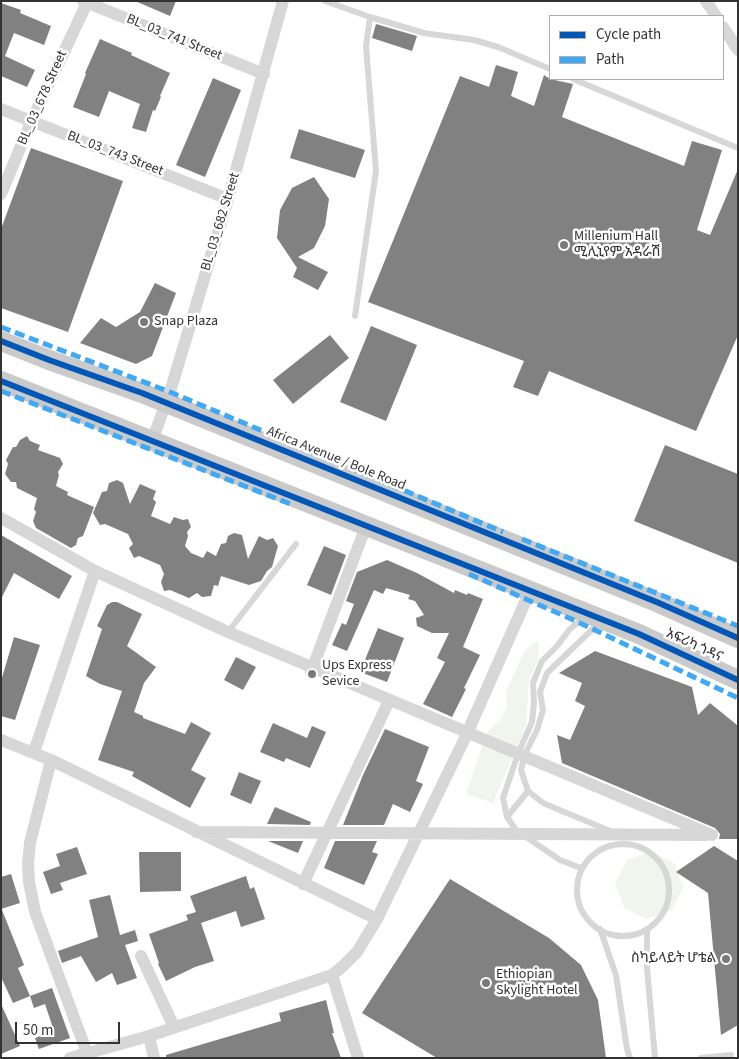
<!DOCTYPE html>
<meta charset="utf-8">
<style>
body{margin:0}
#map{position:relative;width:739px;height:1059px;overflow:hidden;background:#fff;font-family:"Source Sans 3",sans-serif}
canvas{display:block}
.frame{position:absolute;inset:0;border:2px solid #333;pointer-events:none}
.legend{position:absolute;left:549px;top:15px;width:175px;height:65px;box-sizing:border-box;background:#fff;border:1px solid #adadad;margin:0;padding:6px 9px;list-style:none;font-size:15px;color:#333}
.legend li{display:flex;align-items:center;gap:10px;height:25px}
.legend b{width:25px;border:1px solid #adadad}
.scale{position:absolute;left:15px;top:1022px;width:105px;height:22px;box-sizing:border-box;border:2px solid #333;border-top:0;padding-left:6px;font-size:15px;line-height:18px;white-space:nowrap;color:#333;-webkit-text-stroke:4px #fff;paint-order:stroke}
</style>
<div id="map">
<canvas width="739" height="1059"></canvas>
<div class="frame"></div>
<ul class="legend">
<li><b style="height:6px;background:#0057b8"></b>Cycle path</li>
<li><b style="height:6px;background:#3fa9f5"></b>Path</li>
</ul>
<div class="scale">50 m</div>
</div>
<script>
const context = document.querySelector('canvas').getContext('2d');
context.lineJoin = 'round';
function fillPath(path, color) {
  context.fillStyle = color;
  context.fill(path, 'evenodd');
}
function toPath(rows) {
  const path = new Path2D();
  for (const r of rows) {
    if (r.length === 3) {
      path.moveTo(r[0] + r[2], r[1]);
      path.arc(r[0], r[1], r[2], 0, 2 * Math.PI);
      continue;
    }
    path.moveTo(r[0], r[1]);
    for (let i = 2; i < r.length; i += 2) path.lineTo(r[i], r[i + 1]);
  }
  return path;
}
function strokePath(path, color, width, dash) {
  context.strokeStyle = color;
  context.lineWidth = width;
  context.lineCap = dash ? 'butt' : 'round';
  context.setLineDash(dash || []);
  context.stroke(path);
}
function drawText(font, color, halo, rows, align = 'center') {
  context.font = font + ' "Source Sans 3","Noto Sans Ethiopic",sans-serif';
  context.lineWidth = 5;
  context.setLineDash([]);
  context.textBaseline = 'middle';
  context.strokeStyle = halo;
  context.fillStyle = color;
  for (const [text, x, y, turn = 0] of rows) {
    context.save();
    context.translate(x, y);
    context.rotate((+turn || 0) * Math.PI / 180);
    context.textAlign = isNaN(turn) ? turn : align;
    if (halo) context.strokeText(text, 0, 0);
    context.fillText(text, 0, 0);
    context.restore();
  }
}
fillPath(toPath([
 [538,641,538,660,529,680,526,725,493,803,466,794,487,732,500,721,507,707,506,691,525,650],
 [651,852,674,863,683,887,672,910,647,919,624,908,615,883,627,860]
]), '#f1f5ed');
fillPath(toPath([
 [135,1,176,1,170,16],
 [1,3,21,10,20,13,51,26,44,45,14,33,5,56,35,70,27,87,1,76],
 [376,24,417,36,412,51,372,38],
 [100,39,132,53,131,55,170,73,160,96,161,97,155,111,153,110,146,132,132,128,140,104,109,91,99,117,73,107,86,74,85,73],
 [496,65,518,72,511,96,534,106,544,75,550,79,573,84,562,117,684,166,692,141,722,150,697,230,710,235,738,169,738,335,696,431,549,371,538,396,513,387,524,361,368,302,460,76,489,87],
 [213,78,241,90,205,177,176,165],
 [299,129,365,150,355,178,290,158],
 [31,148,123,181,68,332,1,308,1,229],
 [314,177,329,199,325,226,314,248,298,257,328,272,318,290,293,277,297,268,277,238,280,210,292,188],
 [155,283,176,293,152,356,136,364,80,343,101,318,116,327,140,312],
 [371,326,417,345,386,421,340,402],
 [330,335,349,358,293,404,273,380],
 [27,436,30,441,40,445,38,450,60,458,63,464,58,472,59,475,56,486,68,492,67,495,94,507,83,536,78,538,76,545,71,548,36,528,33,521,36,512,34,509,37,498,17,488,16,482,11,482,5,474,8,464,6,460,13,447,16,447,20,440],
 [665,445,738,474,738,563,634,521],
 [117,480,123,483,130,504,140,484,156,491,153,499,156,502,151,516,170,524,174,517,183,520,188,519,191,527,187,532,188,536,185,546,191,553,203,558,207,551,216,556,221,544,226,543,228,536,234,533,242,535,248,559,259,536,267,540,273,538,278,546,272,567,267,571,261,581,249,585,221,576,218,586,214,585,211,596,202,597,197,593,189,598,170,590,164,591,161,582,164,574,160,565,139,556,134,558,129,548,133,544,128,534,105,524,100,525,93,513,102,492,107,491,109,483],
 [1,535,72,576,59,599,14,573,1,599],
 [324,546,346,555,331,595,307,585],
 [387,560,417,573,454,593,455,590,467,595,468,593,483,599,463,647,480,655,464,688,466,689,452,717,423,704,445,662,437,658,449,633,432,633,417,626,416,618,424,615,415,601,408,599,410,595,386,588,383,594,374,590,347,651,332,645,342,623,346,625,354,604,346,601,357,572],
 [112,602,117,602,142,614,127,646,156,667,144,683,134,712,143,716,143,718,185,734,191,722,211,733,191,770,206,778,190,808,132,776,134,772,98,760,122,691,100,684,86,676,102,629,97,626,107,605],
 [378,628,404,638,387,682,360,672],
 [14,637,40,645,15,720,1,716,1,681],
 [595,651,692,687,698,715,710,703,737,725,738,839,719,839,720,834,715,828,562,763,557,735,570,740,585,706,575,701,582,683,559,673],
 [236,657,256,667,243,690,224,680],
 [273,723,307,738,312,726,326,732,310,768,286,758,284,762,260,752],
 [385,729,429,747,416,781,423,784,410,812,393,804,384,825,343,825,363,775],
 [239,772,261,781,251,804,230,795],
 [275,807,311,822,310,825,267,824],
 [268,841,303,841,298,853],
 [335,841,377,841,372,852,378,854,364,885,324,868],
 [714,846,738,861,738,1025,721,1035,708,893,676,872],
 [77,847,87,874,60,883,63,890,51,894,43,872,60,866,56,854],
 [139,852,181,852,181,891,140,892],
 [11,874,20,903,1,909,1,877],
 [246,876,250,889,254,887,265,919,241,927,236,911,201,923,214,961,195,967,166,981,158,964,159,963,149,934,188,920,186,915,196,912,190,896],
 [450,879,549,938,581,965,598,1000,606,1058,437,1058,362,1013],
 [110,895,120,935,135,930,138,941,125,945,137,978,117,985,112,973,96,982,81,956,62,963,58,951,98,937,89,900],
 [2,910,24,965,18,968,30,996,13,1003,1,977],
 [52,988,70,1038,39,1049,35,1038,54,1031,45,1004,34,1008,30,996],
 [326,1000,334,1033,332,1033,341,1058,166,1058,166,1055,281,1021,279,1013],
 [1,1004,20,1046,1,1054]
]), '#818181');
strokePath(toPath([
 [325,1,370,17,424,33,474,40,498,47,550,69],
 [573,79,738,148],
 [355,316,376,171,366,46,370,17],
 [600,622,547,673,540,692,543,710,537,730,525,754,521,770,528,791,543,803,610,831],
 [228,632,296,544],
 [507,817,528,791],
 [623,890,46],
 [581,868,560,860,516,830,507,817,503,798,519,751,532,722,534,703,533,683,542,661,557,646,570,629,586,616],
 [600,929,616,975,627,1049,630,1058],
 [647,931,647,968,655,1058],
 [701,1058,731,1055]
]), '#d7d7d7', 6);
strokePath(toPath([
 [83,1,264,74],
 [706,1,716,16],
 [723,27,738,50],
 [1,109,228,199],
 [1,194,31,122,87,3],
 [152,441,170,392,228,199,283,1],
 [1,518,95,571,228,632,712,835],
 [311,672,366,526],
 [1,740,51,760,377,919],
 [34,752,95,571],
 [51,760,30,843,28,864,29,882,35,912,87,1053],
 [196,832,706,835],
 [303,884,387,705],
 [141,956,174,1027],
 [332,975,358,1058],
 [149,1036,154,1058],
 [70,1058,149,1036,332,975,342,967,357,952,377,919,465,738,530,591]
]), '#d7d7d7', 12);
strokePath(toPath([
 [1,341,49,360,142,393,659,603,738,638],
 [1,381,639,634,738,680]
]), '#cacaca', 20);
strokePath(toPath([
 [1,327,170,392,503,532],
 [1,391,293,505],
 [522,539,738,626],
 [469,574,578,622,738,698]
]), '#3fa9f5', 5, [10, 5]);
strokePath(toPath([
 [1,341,49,360,142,393,659,603,738,638],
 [1,381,639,634,738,680]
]), '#0057b8', 6);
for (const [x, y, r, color] of [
 [564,245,5,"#7a7a7a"],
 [144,322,5,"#7a7a7a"],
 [312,674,5,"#7a7a7a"],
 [726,959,5,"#7a7a7a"],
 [486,983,5,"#7a7a7a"]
]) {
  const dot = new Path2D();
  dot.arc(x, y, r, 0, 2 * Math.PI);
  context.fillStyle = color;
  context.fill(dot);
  strokePath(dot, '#fff', 2);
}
drawText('14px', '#333', '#fff', [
 ["BL_03_741 Street",174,38,22],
 ["BL_03_678 Street",43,98,-66],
 ["BL_03_743 Street",115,154,21],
 ["BL_03_682 Street",221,222,-73],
 ["Africa Avenue / Bole Road",336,459,22],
 ["አፍሪካ ጎዳና",694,646,25]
]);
drawText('14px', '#333', '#fff', [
 ["Millenium Hall",574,237],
 ["ሚሊኒየም አዳራሽ",574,253],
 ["Snap Plaza",154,322],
 ["Ups Express",322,666],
 ["Sevice",322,682],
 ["ስካይላይት ሆቴል",716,959,"right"],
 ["Ethiopian",496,975],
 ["Skylight Hotel",496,991]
], 'left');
</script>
